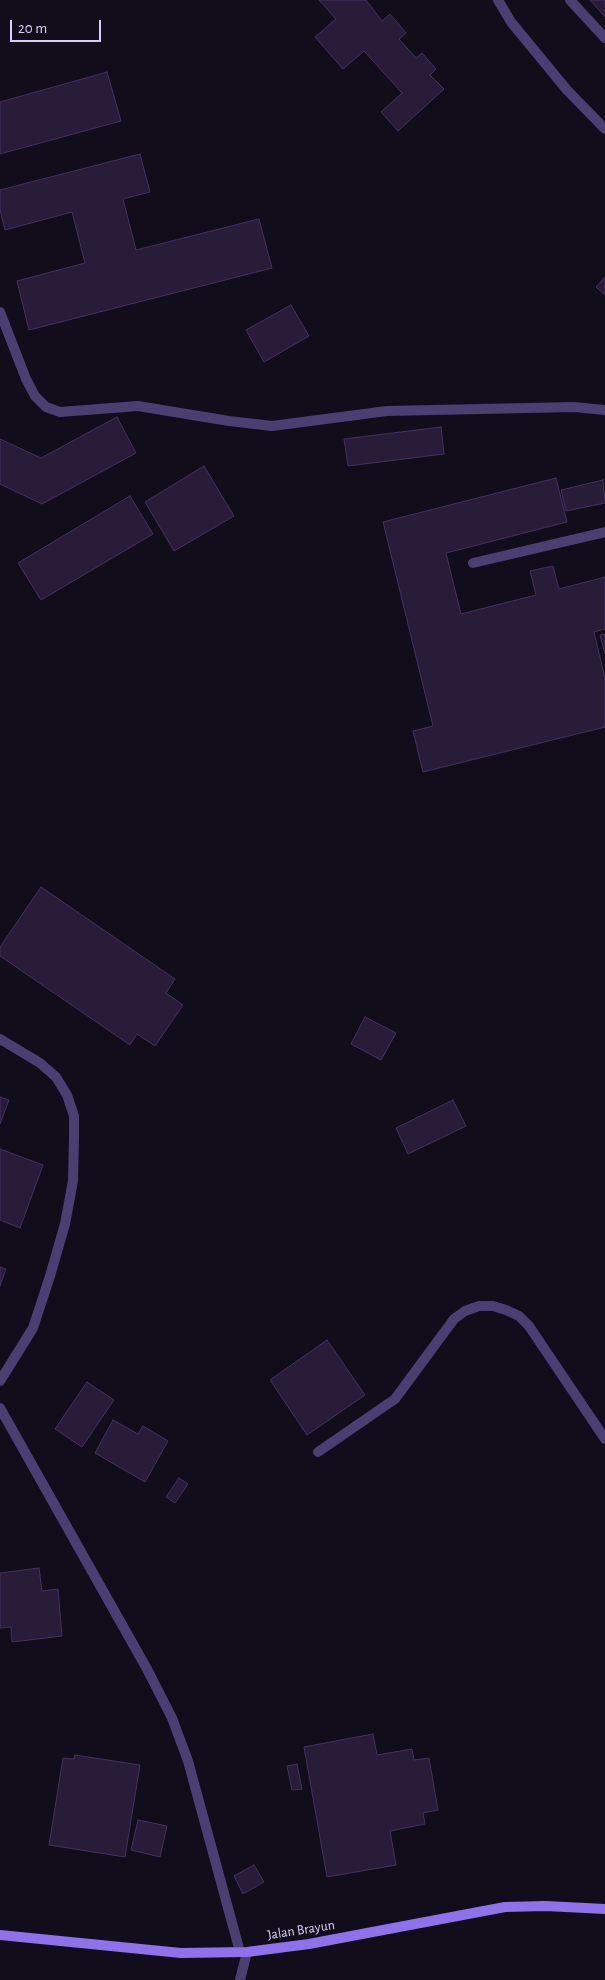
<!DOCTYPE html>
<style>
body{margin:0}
#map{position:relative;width:605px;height:1980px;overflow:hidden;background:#120d1a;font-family:"Alegreya Sans",sans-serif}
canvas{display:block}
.scale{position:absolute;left:10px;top:20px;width:91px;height:22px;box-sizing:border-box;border:2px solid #dbcdf8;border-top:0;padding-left:6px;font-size:15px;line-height:18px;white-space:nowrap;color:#dbcdf8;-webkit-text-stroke:4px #120d1a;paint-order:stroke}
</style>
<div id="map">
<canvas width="605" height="1980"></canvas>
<div class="scale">20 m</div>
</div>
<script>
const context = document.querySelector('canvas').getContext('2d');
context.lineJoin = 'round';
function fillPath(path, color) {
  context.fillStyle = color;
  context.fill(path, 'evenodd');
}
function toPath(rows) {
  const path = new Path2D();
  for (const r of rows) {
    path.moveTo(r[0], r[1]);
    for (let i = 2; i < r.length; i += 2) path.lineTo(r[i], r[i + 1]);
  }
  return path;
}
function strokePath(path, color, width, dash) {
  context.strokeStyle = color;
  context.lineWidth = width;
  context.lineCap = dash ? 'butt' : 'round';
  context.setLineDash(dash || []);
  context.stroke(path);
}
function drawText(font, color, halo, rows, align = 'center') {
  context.font = font + ' "Alegreya Sans",sans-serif';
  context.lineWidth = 4.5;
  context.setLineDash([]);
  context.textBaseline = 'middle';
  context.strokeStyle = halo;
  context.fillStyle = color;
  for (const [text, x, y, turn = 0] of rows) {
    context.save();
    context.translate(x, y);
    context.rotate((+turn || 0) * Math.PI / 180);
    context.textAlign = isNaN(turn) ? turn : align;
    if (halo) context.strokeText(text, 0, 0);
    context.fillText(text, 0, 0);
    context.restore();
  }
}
const building = toPath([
 [319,0,366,0,382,21,390,14,406,33,399,39,416,58,422,53,436,69,430,75,444,89,398,131,381,112,402,93,364,51,343,69,315,37,336,19,319,0],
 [590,0,605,0,605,17,590,0],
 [107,72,121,121,0,154,0,102,107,72],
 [140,154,150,192,123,199,136,250,259,219,272,268,29,330,17,281,85,263,72,212,5,230,0,210,0,190,140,154],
 [605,277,605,295,596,287,605,277],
 [291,305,309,336,264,362,246,330,291,305],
 [117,417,136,453,42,504,0,484,0,439,41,458,117,417],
 [441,427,444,454,348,466,344,439,441,427],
 [204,466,234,516,174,551,145,502,204,466],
 [556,478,567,522,446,553,461,614,536,595,530,571,553,566,559,589,605,577,605,629,594,632,605,678,605,727,423,772,413,731,433,726,383,522,556,478],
 [603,480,605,503,566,511,561,490,603,480],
 [130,496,153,534,41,600,18,563,130,496],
 [605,634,605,654,600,635,605,634],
 [41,887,175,979,166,993,183,1005,155,1046,137,1034,130,1045,0,956,0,947,41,887],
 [365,1017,396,1033,381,1060,351,1044,365,1017],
 [0,1097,9,1100,0,1124,0,1097],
 [453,1100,466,1126,408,1154,396,1128,453,1100],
 [0,1149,43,1165,20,1228,0,1220,0,1149],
 [0,1267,6,1269,0,1286,0,1267],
 [327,1340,365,1395,307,1435,270,1380,327,1340],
 [87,1382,114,1400,82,1447,55,1429,87,1382],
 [113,1420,138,1434,143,1426,168,1441,145,1482,95,1453,113,1420],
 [179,1478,188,1484,175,1503,166,1497,179,1478],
 [39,1568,42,1591,58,1589,62,1636,12,1642,11,1627,0,1628,0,1573,39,1568],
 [373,1734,377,1755,412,1749,414,1760,429,1758,438,1810,423,1813,425,1824,390,1831,396,1865,327,1877,304,1747,373,1734],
 [75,1755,140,1765,125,1857,49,1845,63,1758,74,1759,75,1755],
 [297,1764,302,1789,292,1790,287,1766,297,1764],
 [138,1820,167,1826,160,1857,131,1850,138,1820],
 [254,1865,264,1882,243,1894,234,1876,254,1865]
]);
fillPath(building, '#281c38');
strokePath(building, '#453161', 1);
strokePath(toPath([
 [570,0,605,38],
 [0,312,26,379,35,396,46,407,60,412,138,406,229,421,272,426,387,411,574,407,605,410],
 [473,563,605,532],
 [240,1980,247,1952]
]), '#4b3e73', 10);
strokePath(toPath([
 [0,1039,40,1063,56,1077,67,1095,74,1116,74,1138,73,1181,65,1224,50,1276,33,1328,0,1381],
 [0,1408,147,1669,172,1718,188,1761,240,1952],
 [318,1452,395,1399,454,1319,465,1311,479,1306,493,1306,506,1310,519,1316,529,1326,605,1439]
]), '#4b3e73', 10);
strokePath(toPath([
 [498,0,511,22,567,90,605,129]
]), '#4b3e73', 10);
strokePath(toPath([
 [0,1935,181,1953,247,1952,309,1944,505,1907,546,1906,605,1909]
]), '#8e71eb', 10);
drawText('14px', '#dbcdf8', '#120d1a', [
 ["Jalan Brayun",301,1930,-9]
]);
</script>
